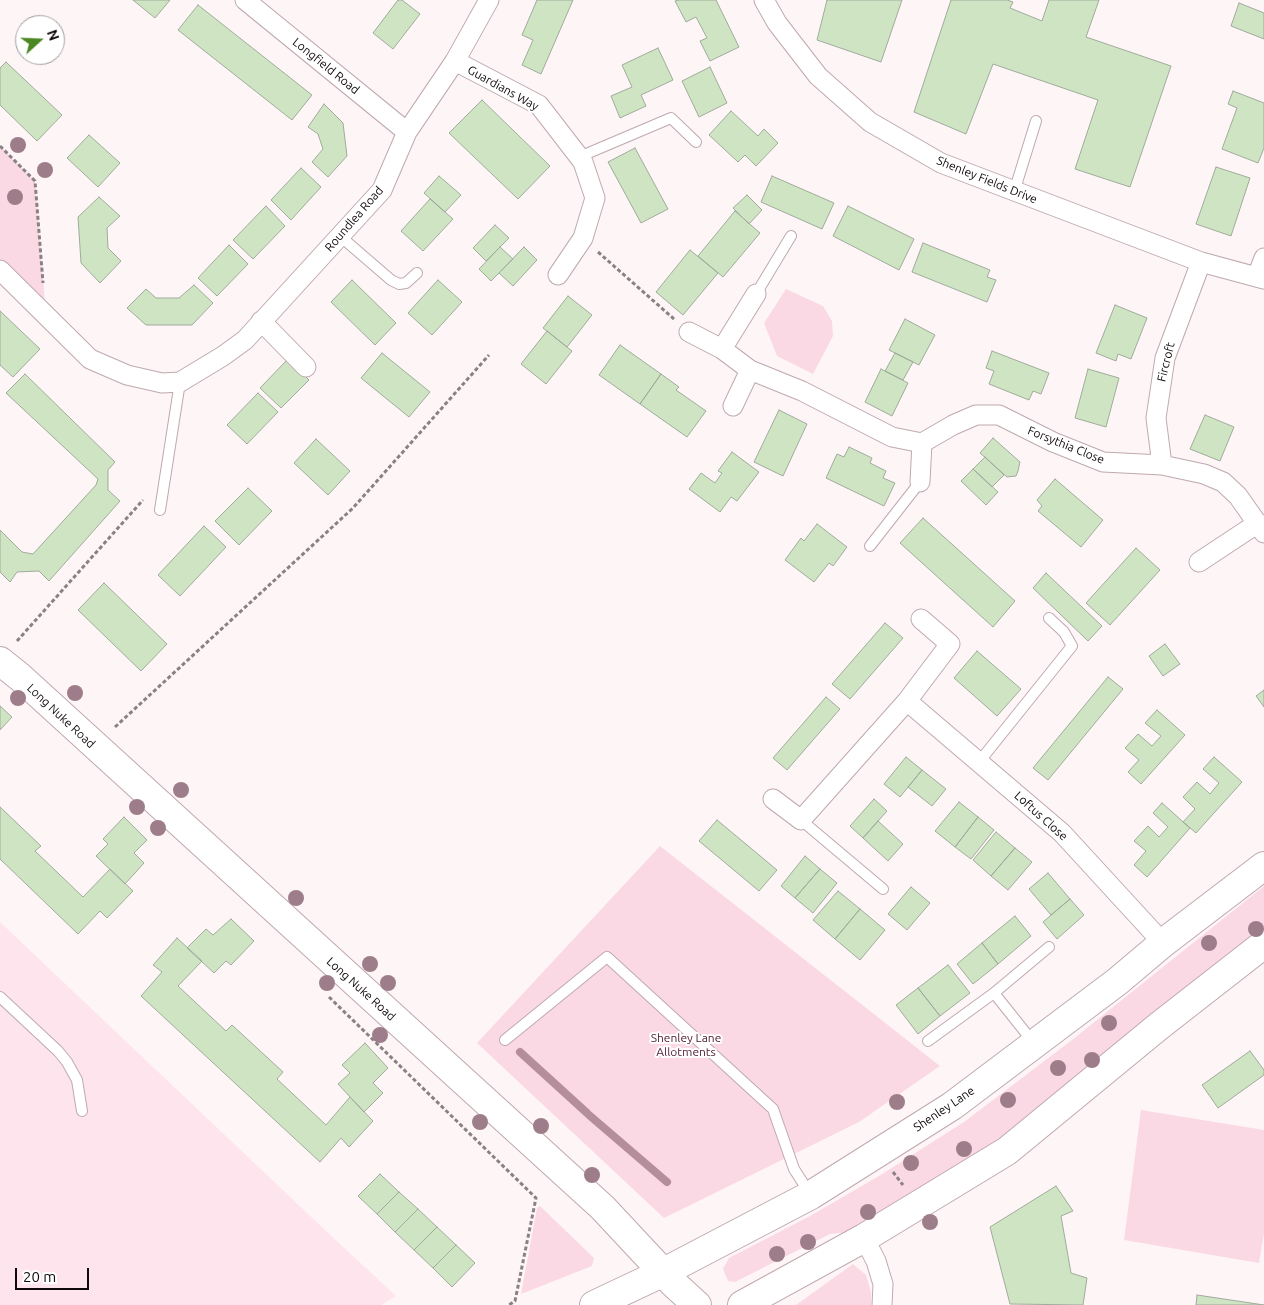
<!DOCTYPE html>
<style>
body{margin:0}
#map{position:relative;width:1264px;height:1305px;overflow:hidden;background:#fef5f7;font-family:Ubuntu,sans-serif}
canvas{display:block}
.north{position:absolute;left:15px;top:15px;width:50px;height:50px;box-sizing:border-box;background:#fff;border:1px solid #9f9d9e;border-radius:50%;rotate:70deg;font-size:14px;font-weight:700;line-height:20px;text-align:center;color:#10090c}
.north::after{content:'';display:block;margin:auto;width:18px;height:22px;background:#4d8724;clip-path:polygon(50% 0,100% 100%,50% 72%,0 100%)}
.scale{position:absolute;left:15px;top:1268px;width:74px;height:22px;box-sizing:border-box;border:2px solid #10090c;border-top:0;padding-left:6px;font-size:15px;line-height:18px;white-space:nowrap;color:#10090c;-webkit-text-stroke:4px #fff;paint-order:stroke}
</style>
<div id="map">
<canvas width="1264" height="1305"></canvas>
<div class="north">N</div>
<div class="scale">20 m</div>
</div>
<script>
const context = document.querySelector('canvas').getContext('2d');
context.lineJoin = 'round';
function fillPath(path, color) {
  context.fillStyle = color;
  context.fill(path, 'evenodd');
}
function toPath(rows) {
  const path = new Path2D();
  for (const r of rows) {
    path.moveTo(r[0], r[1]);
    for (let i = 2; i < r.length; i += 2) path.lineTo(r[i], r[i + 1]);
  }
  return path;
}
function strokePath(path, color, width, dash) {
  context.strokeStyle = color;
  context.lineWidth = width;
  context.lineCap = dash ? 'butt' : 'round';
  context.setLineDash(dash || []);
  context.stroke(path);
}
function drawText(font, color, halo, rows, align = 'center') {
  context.font = font + ' Ubuntu,sans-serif';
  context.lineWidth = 4;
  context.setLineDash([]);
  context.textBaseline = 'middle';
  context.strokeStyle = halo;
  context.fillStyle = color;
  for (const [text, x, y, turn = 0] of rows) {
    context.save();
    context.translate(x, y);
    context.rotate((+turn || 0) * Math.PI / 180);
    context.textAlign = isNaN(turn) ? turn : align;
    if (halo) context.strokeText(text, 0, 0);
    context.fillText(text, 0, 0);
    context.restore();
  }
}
fillPath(toPath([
 [0,922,324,1229,396,1296,381,1305,0,1305]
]), '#fee5ed');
fillPath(toPath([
 [0,146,35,181,46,316,0,270],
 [786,289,823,306,832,321,833,336,813,374,777,356,764,323],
 [660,846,940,1066,859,1122,664,1218,477,1043],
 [1264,886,1264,933,998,1142,850,1232,830,1234,735,1282,728,1281,723,1269,729,1258,810,1216,879,1176,964,1122,1072,1040],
 [1141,1110,1264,1130,1264,1233,1259,1263,1124,1240],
 [540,1206,594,1258,592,1266,521,1294,537,1208],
 [853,1264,866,1275,871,1292,871,1305,796,1305]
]), '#fbd9e4');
strokePath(toPath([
 [520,1052,587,1113],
 [589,1115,667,1182]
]), '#b58e9b', 8);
const building = toPath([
 [133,0,170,0,155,18,133,0],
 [398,0,402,0,420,14,393,49,373,33,398,0],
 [537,0,573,0,541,74,522,65,533,40,522,35,537,0],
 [678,0,716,0,739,47,710,61,700,41,707,38,696,17,686,22,675,1,678,0],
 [827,0,902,0,881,62,817,40,827,0],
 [951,0,1007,0,1013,2,1010,8,1042,21,1049,0,1099,0,1086,37,1171,66,1130,187,1075,169,1098,100,993,64,966,134,914,112,951,0],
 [1239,3,1264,13,1264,39,1231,26,1239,3],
 [198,5,312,95,292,120,178,30,198,5],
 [658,48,673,80,641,95,646,106,620,118,611,96,632,87,622,65,658,48],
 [6,62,62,115,37,141,0,105,0,68,6,62],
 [710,67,727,103,699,117,682,81,710,67],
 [1233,91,1264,103,1264,148,1258,163,1222,149,1237,108,1228,104,1233,91],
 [482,100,550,166,518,199,449,133,482,100],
 [324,104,343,123,347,156,328,177,312,162,323,149,318,134,308,127,324,104],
 [731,111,758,136,764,129,778,143,756,166,745,155,738,162,709,135,731,111],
 [89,135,120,163,98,187,67,158,89,135],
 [635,148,668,209,641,223,608,162,635,148],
 [1216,167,1250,178,1231,236,1196,224,1216,167],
 [301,168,321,187,291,220,271,200,301,168],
 [439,176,461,195,445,212,424,193,439,176],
 [772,176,834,203,822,229,761,202,772,176],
 [747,195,762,210,749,224,733,208,747,195],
 [99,197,120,216,107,228,108,248,121,261,100,283,81,263,78,217,99,197],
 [430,199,453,219,423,251,401,231,430,199],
 [266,206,285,226,253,259,233,240,266,206],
 [848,206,914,239,899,270,833,236,848,206],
 [735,211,760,233,723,277,698,256,735,211],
 [495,225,509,238,486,261,473,248,495,225],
 [923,243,990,270,987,277,996,280,987,302,912,272,923,243],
 [229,245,248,264,217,296,198,278,229,245],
 [500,247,513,259,491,281,479,269,500,247],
 [524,247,537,260,513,286,499,273,524,247],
 [690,250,718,273,683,315,656,292,690,250],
 [352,280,396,323,375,345,331,302,352,280],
 [438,280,462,302,432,335,408,313,438,280],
 [194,285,213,303,192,325,146,325,127,308,146,289,156,298,179,298,194,285],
 [568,296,592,315,567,347,543,328,568,296],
 [1115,305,1147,318,1131,359,1118,354,1116,361,1096,353,1115,305],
 [0,311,40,349,13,377,0,365,0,311],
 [905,319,935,335,919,365,889,350,905,319],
 [547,331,572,351,546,384,521,364,547,331],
 [620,345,661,374,640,404,599,375,620,345],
 [992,351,1049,373,1041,394,1033,391,1029,400,989,384,994,371,986,368,992,351],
 [382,353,430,392,409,417,361,378,382,353],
 [895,353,913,362,903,380,885,371,895,353],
 [288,359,309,380,281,408,260,388,288,359],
 [881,369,908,383,892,416,865,402,881,369],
 [1088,369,1119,378,1106,427,1075,418,1088,369],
 [25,374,115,462,108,470,108,490,120,501,49,581,39,571,17,572,10,582,0,572,0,530,22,552,33,554,96,485,98,479,6,393,25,374],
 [661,374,679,387,676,390,706,411,687,437,640,404,661,374],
 [258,393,278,412,247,444,227,425,258,393],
 [779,410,807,424,783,476,754,462,779,410],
 [1205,415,1234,427,1220,461,1190,449,1205,415],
 [993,438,1020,462,1018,471,1016,476,1007,477,980,453,993,438],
 [316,439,350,471,328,495,294,463,316,439],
 [849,447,872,458,870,463,886,471,883,478,895,483,884,506,826,478,837,454,844,457,849,447],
 [732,452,759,472,737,501,731,497,720,512,689,489,701,473,715,483,722,473,718,471,732,452],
 [985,457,1004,475,992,487,973,469,985,457],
 [973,469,998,492,986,505,961,481,973,469],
 [1055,479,1103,520,1081,547,1038,511,1042,506,1037,500,1055,479],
 [248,488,272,511,239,545,215,521,248,488],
 [923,518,1015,601,993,627,900,543,923,518],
 [817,524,847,547,833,566,829,563,814,582,785,560,801,538,804,541,817,524],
 [204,526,226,547,180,596,158,575,204,526],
 [1136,548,1160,570,1110,625,1086,603,1136,548],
 [1046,573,1102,626,1088,641,1033,588,1046,573],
 [104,583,167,644,141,671,78,610,104,583],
 [885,623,903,638,850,699,832,684,885,623],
 [1165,644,1180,664,1163,676,1149,656,1165,644],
 [977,651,1021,689,997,716,954,678,977,651],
 [1108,677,1123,689,1048,780,1033,768,1108,677],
 [1264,690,1264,707,1256,696,1264,690],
 [826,697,840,709,787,770,773,758,826,697],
 [0,706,12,717,0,730,0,706],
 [1157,710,1185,735,1141,784,1128,772,1139,760,1125,748,1138,734,1152,746,1161,736,1145,723,1157,710],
 [906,757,922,770,900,797,884,784,906,757],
 [1214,757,1242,782,1196,833,1183,822,1195,809,1183,797,1197,782,1210,794,1219,783,1203,769,1214,757],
 [922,770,946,789,932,806,908,787,922,770],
 [874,799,887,811,863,838,850,826,874,799],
 [959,802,978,817,955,847,935,831,959,802],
 [1162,803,1190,828,1147,877,1134,865,1146,851,1134,841,1148,826,1159,837,1168,827,1153,813,1162,803],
 [0,807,41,846,35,851,83,897,110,869,133,891,107,918,100,911,78,934,0,859,0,807],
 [124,817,147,840,134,853,144,863,125,884,96,856,108,844,103,839,124,817],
 [978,817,994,830,971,859,955,847,978,817],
 [717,820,777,870,759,891,699,841,717,820],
 [878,821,903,844,888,861,863,838,878,821],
 [996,832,1015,848,991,876,973,860,996,832],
 [1015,848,1032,862,1008,890,991,876,1015,848],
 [805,856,820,869,795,898,781,886,805,856],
 [820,869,837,883,813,913,795,898,820,869],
 [1048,873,1070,899,1051,915,1029,889,1048,873],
 [911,887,930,903,907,930,888,914,911,887],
 [838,891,860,909,835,939,813,920,838,891],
 [1070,899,1084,915,1057,939,1043,922,1070,899],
 [860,909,885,930,860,960,835,939,860,909],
 [1015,916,1031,936,998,964,982,943,1015,916],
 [231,919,254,941,231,965,226,961,214,973,187,948,206,929,213,935,231,919],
 [177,938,202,961,178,986,226,1031,232,1025,283,1072,277,1079,326,1125,350,1097,373,1121,349,1147,341,1138,320,1162,141,996,162,972,153,965,177,938],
 [982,943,998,964,973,984,957,964,982,943],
 [948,965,970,993,940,1016,918,988,948,965],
 [918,988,940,1016,918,1034,896,1005,918,988],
 [365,1043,388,1068,373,1083,383,1093,364,1112,338,1084,350,1073,342,1065,365,1043],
 [1250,1051,1264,1070,1264,1075,1218,1108,1202,1085,1250,1051],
 [380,1174,399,1192,377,1214,358,1196,380,1174],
 [1056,1186,1073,1211,1061,1216,1071,1273,1087,1278,1083,1305,1010,1304,990,1227,1056,1186],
 [399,1192,418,1209,395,1232,377,1214,399,1192],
 [418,1209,437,1227,414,1250,395,1232,418,1209],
 [437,1227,456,1245,433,1268,414,1250,437,1227],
 [456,1245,475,1263,452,1287,433,1268,456,1245],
 [1197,1295,1264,1305,1196,1305,1197,1295]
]);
fillPath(building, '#cee4c3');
strokePath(building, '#a0ab9b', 1);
const lane = toPath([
 [579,157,671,118,696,142],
 [1014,192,1036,121],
 [340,236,391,280,399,284,406,283,417,273],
 [756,294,791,236],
 [160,510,180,382],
 [870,546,920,482],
 [979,762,1072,646,1064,632,1049,618],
 [801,820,883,889],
 [994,993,1033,1042],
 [0,997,58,1051,67,1062,77,1080,82,1111],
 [505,1040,607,957,773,1109,794,1169,810,1194],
 [928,1041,994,993,1049,947]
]);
const street = toPath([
 [245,0,407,132],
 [764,0,777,23,818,76,870,122,941,163,1201,262,1264,279],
 [455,61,539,105,583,162,595,198,583,238,558,275],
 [0,270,90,359,127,375,162,383,180,382,223,356,245,340,382,190,407,132,455,61,489,0],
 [1257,277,1264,258],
 [261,321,306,367],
 [689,332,722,349,750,370,802,391,892,437,922,443,953,425,976,415,999,415,1053,442,1103,462,1162,465,1204,474,1223,482,1238,496,1264,533],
 [722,349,756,294],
 [733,406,750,370],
 [1162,465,1156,418,1165,358,1201,262],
 [920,482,922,443],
 [1199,562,1258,523],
 [907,701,1062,833,1163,943],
 [773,799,801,820,907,701,950,644,921,619],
 [864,1238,876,1261,883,1284,882,1305]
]);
const secondary = toPath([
 [0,661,20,677,603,1208,673,1283,697,1305],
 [594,1305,664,1272,811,1195,952,1106,1118,981,1163,943,1264,866],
 [742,1305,864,1238,1007,1151,1159,1026,1264,944]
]);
strokePath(lane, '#bfa9b0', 12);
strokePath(street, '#bfa9b0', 21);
strokePath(secondary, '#bfa9b0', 30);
strokePath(toPath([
 [0,146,35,181,43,283],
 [598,252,674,319],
 [17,641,143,500],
 [115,727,353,508,489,355],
 [329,997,536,1198,515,1301,509,1305],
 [893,1172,903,1185]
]), '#898184', 3, [4, 2.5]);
strokePath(lane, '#fff', 10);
strokePath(street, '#fff', 19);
strokePath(secondary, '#fff', 28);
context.fillStyle = '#9e7d8a';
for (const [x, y] of [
 [18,145],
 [45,170],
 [15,197],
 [75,693],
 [18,698],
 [181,790],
 [137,807],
 [158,828],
 [296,898],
 [1256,929],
 [1209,943],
 [370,964],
 [327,983],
 [388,983],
 [1109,1023],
 [380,1035],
 [1092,1060],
 [1058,1068],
 [1008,1100],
 [897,1102],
 [480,1122],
 [541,1126],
 [964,1149],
 [911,1163],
 [592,1175],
 [868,1212],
 [930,1222],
 [808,1242],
 [777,1254]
]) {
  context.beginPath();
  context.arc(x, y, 8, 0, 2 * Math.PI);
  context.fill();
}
drawText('12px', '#10090c', '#fff', [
 ["Longfield Road",326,66,39],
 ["Guardians Way",503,88,29],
 ["Shenley Fields Drive",987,180,22],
 ["Roundlea Road",354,219,-49],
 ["Fircroft",1166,362,-76],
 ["Forsythia Close",1066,445,22],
 ["Long Nuke Road",61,716,43],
 ["Loftus Close",1041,816,42],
 ["Long Nuke Road",361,989,42],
 ["Shenley Lane",944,1109,-34]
]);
drawText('12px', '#4f1b31', '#fff', [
 ["Shenley Lane",686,1038],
 ["Allotments",686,1052]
]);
</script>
